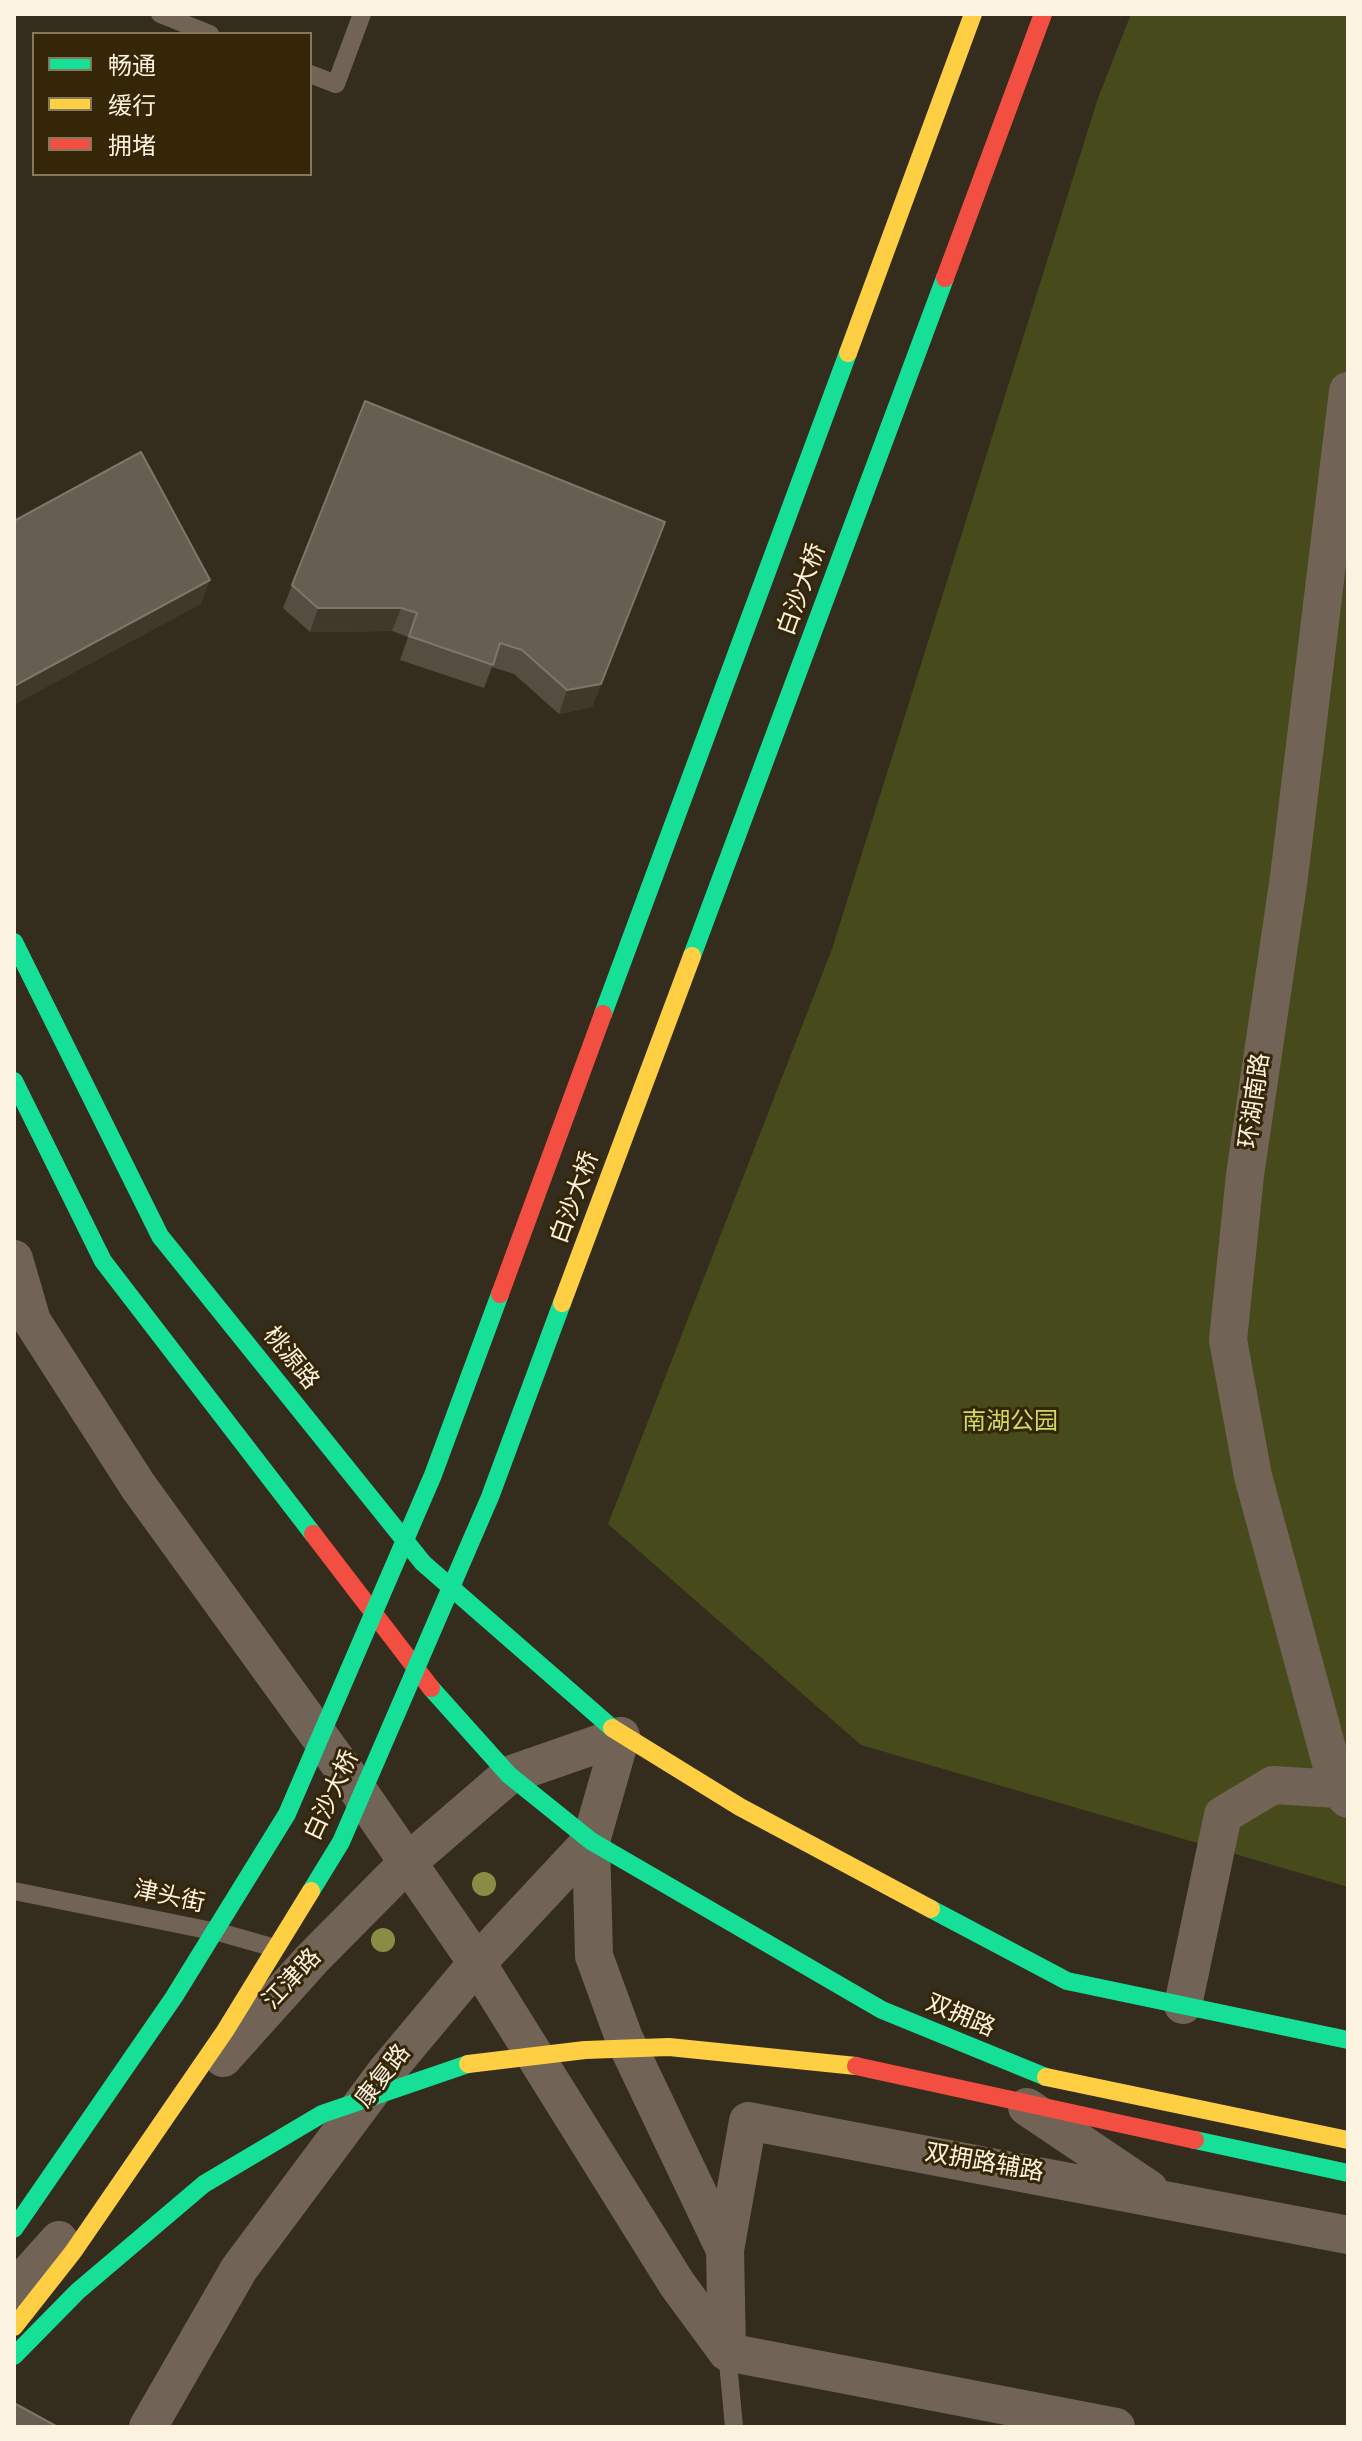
<!DOCTYPE html>
<meta charset="utf-8">
<style>
body{margin:0}
#map{position:relative;width:1362px;height:2441px;overflow:hidden;background:#342c1c;font-family:Jost,"Noto Sans SC",sans-serif}
canvas{display:block}
.frame{position:absolute;inset:0;border:16px solid #fbf2e0;pointer-events:none}
.legend{position:absolute;left:32px;top:32px;width:280px;height:144px;box-sizing:border-box;background:#342607;border:2px solid #84785e;margin:0;padding:10px 14px;list-style:none;font-size:24px;color:#fbf2e0}
.legend li{display:flex;align-items:center;gap:16px;height:40px}
.legend b{width:40px;border:2px solid #84785e}
</style>
<div id="map">
<canvas width="1362" height="2441"></canvas>
<div class="frame"></div>
<ul class="legend">
<li><b style="height:10px;background:#16e098"></b>畅通</li>
<li><b style="height:10px;background:#ffcf43"></b>缓行</li>
<li><b style="height:10px;background:#f24e42"></b>拥堵</li>
</ul>
</div>
<script>
const context = document.querySelector('canvas').getContext('2d');
context.lineJoin = 'round';
function fillPath(path, color) {
  context.fillStyle = color;
  context.fill(path, 'evenodd');
}
function toPath(rows) {
  const path = new Path2D();
  for (const r of rows) {
    path.moveTo(r[0], r[1]);
    for (let i = 2; i < r.length; i += 2) path.lineTo(r[i], r[i + 1]);
  }
  return path;
}
function strokePath(path, color, width, dash) {
  context.strokeStyle = color;
  context.lineWidth = width;
  context.lineCap = dash ? 'butt' : 'round';
  context.setLineDash(dash || []);
  context.stroke(path);
}
function drawText(font, color, halo, rows, align = 'center') {
  context.font = font + ' Jost,"Noto Sans SC",sans-serif';
  context.lineWidth = 6;
  context.setLineDash([]);
  context.textBaseline = 'middle';
  context.strokeStyle = halo;
  context.fillStyle = color;
  for (const [text, x, y, turn = 0] of rows) {
    context.save();
    context.translate(x, y);
    context.rotate((+turn || 0) * Math.PI / 180);
    context.textAlign = isNaN(turn) ? turn : align;
    if (halo) context.strokeText(text, 0, 0);
    context.fillText(text, 0, 0);
    context.restore();
  }
}
fillPath(toPath([
 [1131,14,1348,14,1348,1887,861,1745,608,1524,832,949,1098,98]
]), '#474a1b');
strokePath(toPath([
 [160,14,210,34],
 [310,74,336,84,362,14],
 [14,1891,222,1933,275,1948],
 [727,2352,734,2427]
]), '#716456', 18);
strokePath(toPath([
 [1348,391,1289,877,1245,1175,1228,1340,1253,1476,1338,1789,1348,1799],
 [14,1259,32,1321,138,1486,351,1780,477,1963,677,2284,727,2352],
 [591,1841,594,1956,624,2038,725,2250,727,2352],
 [1183,2005,1223,1815,1273,1785,1338,1789],
 [223,2058,312,1959,408,1862,509,1775,621,1736],
 [1027,2107,1149,2189],
 [725,2250,748,2121,1348,2235],
 [14,2290,59,2240],
 [727,2352,1116,2427],
 [148,2427,239,2269,385,2073,477,1963,591,1841,621,1736]
]), '#716456', 38);
strokePath(toPath([
 [14,942,160,1236,423,1563,612,1728],
 [14,1081,103,1261,313,1534],
 [431,1688,509,1775,591,1841,882,2010,1046,2077],
 [931,1909,1067,1981,1348,2040]
]), '#16e098', 18);
strokePath(toPath([
 [612,1728,740,1807,931,1909],
 [1046,2077,1348,2140]
]), '#ffcf43', 18);
strokePath(toPath([
 [313,1534,431,1688]
]), '#f24e42', 18);
strokePath(toPath([
 [692,956,945,278],
 [603,1014,848,353],
 [311,1891,341,1842,490,1497,562,1303],
 [1195,2140,1348,2173],
 [14,2229,174,1997,287,1814,433,1475,500,1294],
 [14,2356,78,2291,204,2184,322,2114,468,2064]
]), '#16e098', 18);
strokePath(toPath([
 [848,353,973,14],
 [562,1303,692,956],
 [468,2064,585,2050,669,2047,856,2066],
 [14,2327,73,2252,225,2031,311,1891]
]), '#ffcf43', 18);
strokePath(toPath([
 [945,278,1043,14],
 [500,1294,603,1014],
 [856,2066,1195,2140]
]), '#f24e42', 18);
context.fillStyle = '#898c44';
for (const [x, y] of [
 [484,1884],
 [383,1940]
]) {
  context.beginPath();
  context.arc(x, y, 12, 0, 2 * Math.PI);
  context.fill();
}
fillPath(toPath([
 [656,545,592,707,559,714,514,674,492,667,484,688,400,660,408,637,392,631,310,632,283,608,292,585]
]), '#554d40');
fillPath(toPath([
 [665,522,592,707,559,714,567,690],
 [210,580,201,604,14,705,14,686],
 [318,608,401,608,392,631,310,632]
]), '#40392a');
const building = toPath([
 [365,401,665,522,601,684,567,690,522,650,500,643,493,665,409,636,417,613,401,608,318,608,292,585,365,401],
 [141,452,210,580,14,686,14,521,141,452],
 [14,2403,56,2426,55,2427,14,2427,14,2403]
]);
fillPath(building, '#665f51');
strokePath(building, '#7e7668', 2);
drawText('24px', '#fbf2e0', '#342607', [
 ["白沙大桥",803,590,-70],
 ["环湖南路",1256,1101,-82],
 ["白沙大桥",576,1198,-70],
 ["桃源路",290,1359,51],
 ["白沙大桥",333,1796,-65],
 ["津头街",169,1898,12],
 ["江津路",293,1980,-47],
 ["双拥路",960,2017,23],
 ["康复路",384,2077,-52],
 ["双拥路辅路",984,2164,10]
]);
drawText('24px', '#cedb65', '#342607', [
 ["南湖公园",1010,1423]
]);
</script>
